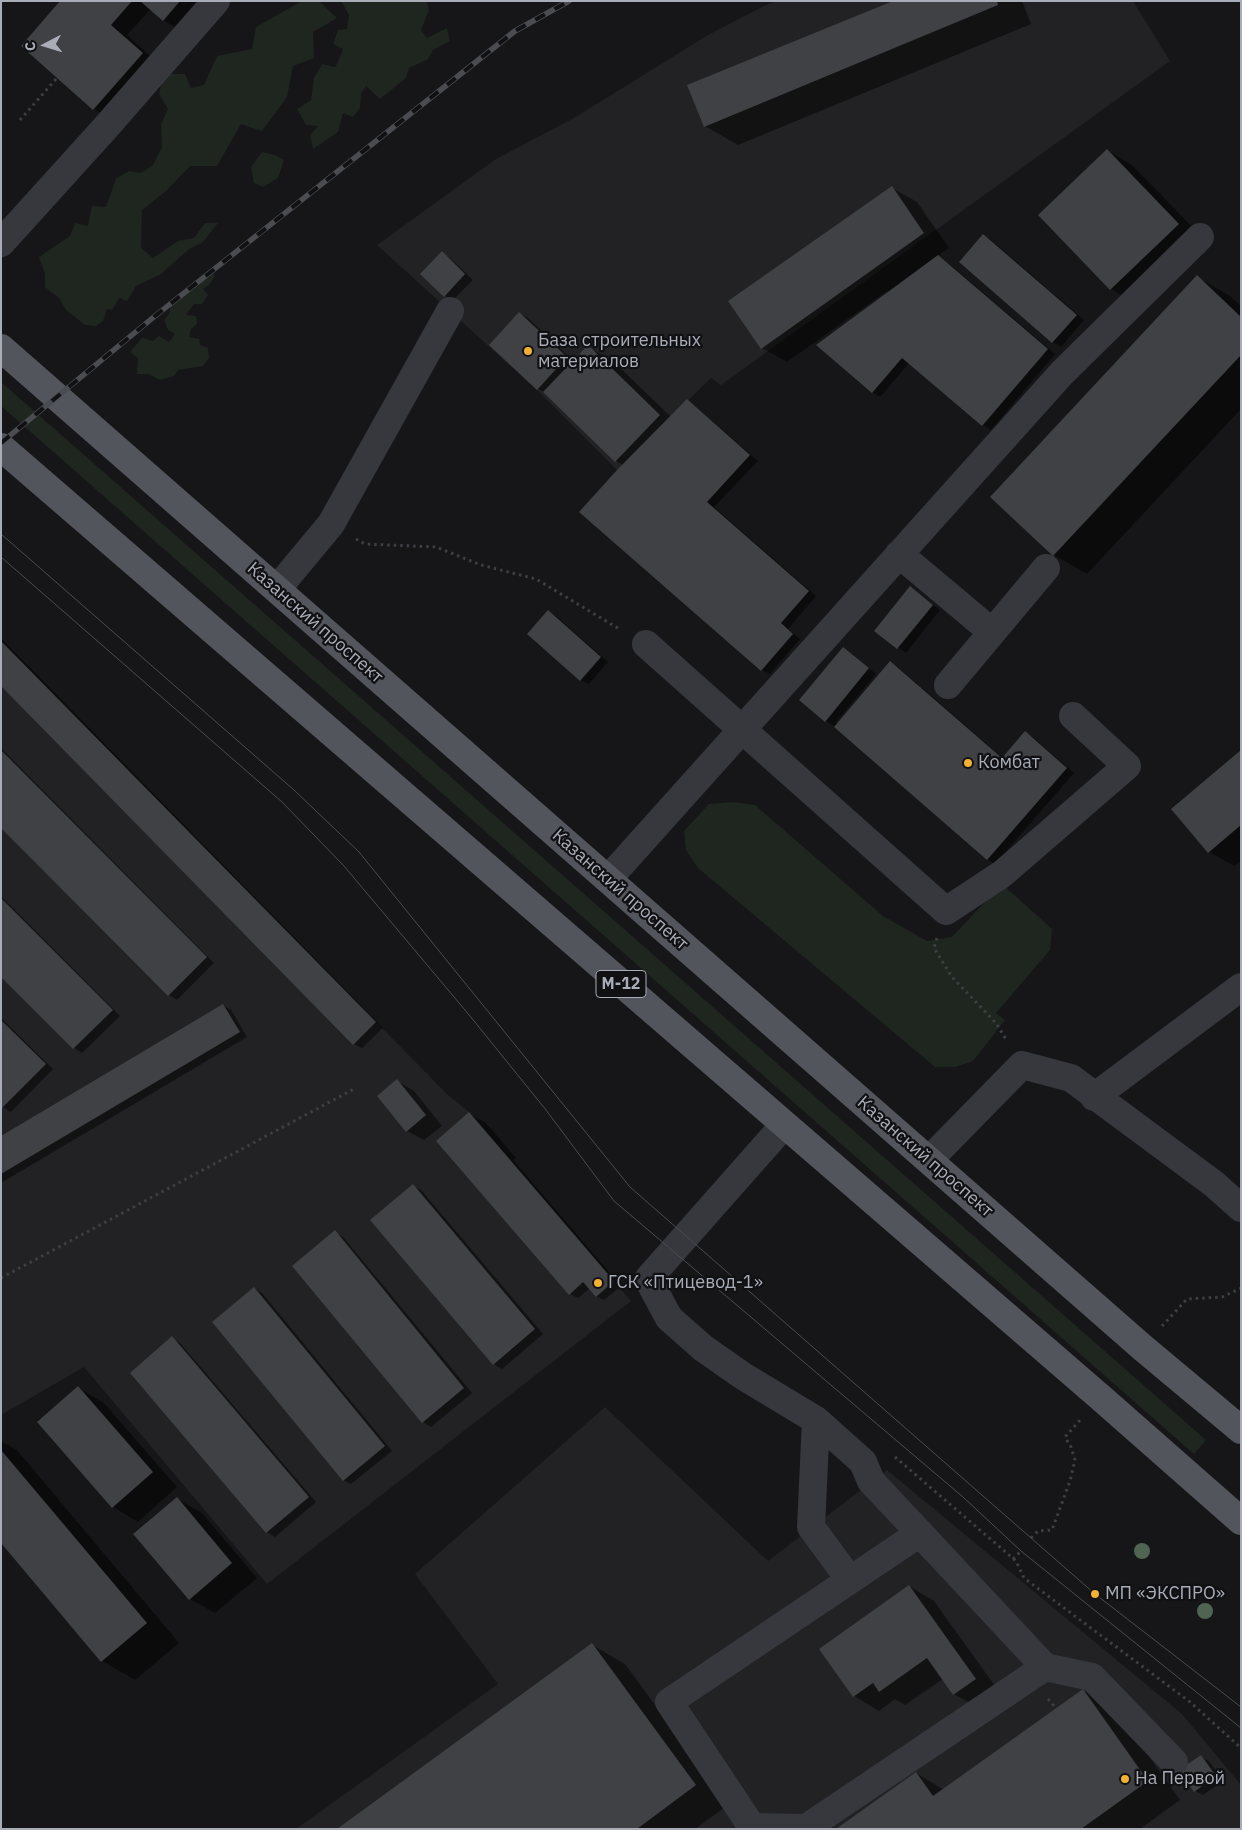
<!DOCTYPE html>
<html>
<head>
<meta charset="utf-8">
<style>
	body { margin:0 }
	#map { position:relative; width:1242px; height:1830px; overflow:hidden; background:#161618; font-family:"IBM Plex Sans",sans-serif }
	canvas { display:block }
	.frame { position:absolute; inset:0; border:2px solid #a8adb8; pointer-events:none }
	.north { position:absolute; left:20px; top:20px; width:50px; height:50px; -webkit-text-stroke:4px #111113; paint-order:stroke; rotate:265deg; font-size:14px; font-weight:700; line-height:20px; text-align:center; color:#a8adb8 }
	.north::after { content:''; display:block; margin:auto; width:18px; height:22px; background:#a8adb8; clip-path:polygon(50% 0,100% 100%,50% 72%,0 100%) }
</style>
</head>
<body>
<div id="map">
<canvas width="1242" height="1830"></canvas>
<div class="frame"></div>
<div class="north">С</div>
</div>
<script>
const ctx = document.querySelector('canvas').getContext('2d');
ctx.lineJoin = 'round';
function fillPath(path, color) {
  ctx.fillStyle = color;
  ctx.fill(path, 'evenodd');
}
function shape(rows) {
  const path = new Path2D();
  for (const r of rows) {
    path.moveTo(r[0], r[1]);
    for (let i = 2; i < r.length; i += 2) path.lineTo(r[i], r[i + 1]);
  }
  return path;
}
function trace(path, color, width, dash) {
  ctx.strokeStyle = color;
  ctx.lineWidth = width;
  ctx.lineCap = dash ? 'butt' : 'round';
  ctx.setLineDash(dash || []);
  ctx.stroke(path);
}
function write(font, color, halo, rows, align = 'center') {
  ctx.font = font + ' "IBM Plex Sans",sans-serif';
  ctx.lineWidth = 4.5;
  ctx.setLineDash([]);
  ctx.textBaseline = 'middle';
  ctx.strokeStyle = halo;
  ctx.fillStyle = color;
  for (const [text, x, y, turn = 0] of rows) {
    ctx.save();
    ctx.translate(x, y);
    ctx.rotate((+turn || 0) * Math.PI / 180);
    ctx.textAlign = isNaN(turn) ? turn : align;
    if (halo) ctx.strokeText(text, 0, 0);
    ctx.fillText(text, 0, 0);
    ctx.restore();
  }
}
const built = shape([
	[778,1,1133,1,1170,61,721,385,711,378,617,470,537,390,377,245,496,159,574,118,708,35,766,5],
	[1,641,376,1022,448,1095,469,1112,631,1301,267,1584,84,1367,1,1415],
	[605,1407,768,1561,887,1470,1182,1714,1241,1785,1241,1829,296,1829,498,1684,415,1574]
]);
const green = shape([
	[302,1,319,1,337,18,313,32,314,58,293,66,287,97,262,131,241,124,217,166,190,166,166,191,142,210,141,248,153,258,178,241,194,238,205,223,218,223,203,242,189,249,161,274,136,286,127,301,119,298,112,310,107,309,103,321,96,326,85,325,66,310,59,298,45,287,45,274,39,257,70,236,75,223,88,226,92,206,106,207,116,179,129,171,141,173,153,165,162,147,161,124,168,109,159,94,164,74,185,74,191,88,204,85,217,56,252,49,256,27],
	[341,1,427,1,429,10,421,30,427,38,447,28,450,41,433,50,428,59,409,68,406,78,380,99,366,86,361,94,360,108,353,117,343,113,338,132,313,149,310,135,318,126,306,125,297,109,311,100,314,78,322,64,335,67,338,62,343,49,333,44,338,30,347,29,349,15],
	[262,152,275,155,284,160,278,178,263,187,254,183,251,167],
	[212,271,215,276,209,285,203,289,208,295,202,304,194,304,186,315,196,316,197,324,191,329,189,337,199,339,200,345,208,348,209,358,203,366,178,370,174,376,160,380,149,374,137,374,138,358,130,352,142,338,153,341,159,336,169,342,175,334,168,330,164,320,169,314,171,301],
	[1,382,1206,1440,1194,1454,1,406],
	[733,802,755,805,883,916,927,941,952,937,1002,884,1052,929,1050,950,996,1013,1005,1020,973,1061,955,1067,935,1067,698,868,686,850,684,831,709,804]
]);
const shadow = shape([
	[62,1,205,1,180,30,163,20,151,9,127,35,159,64,111,119,94,109,23,45],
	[896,1,1022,1,1031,24,738,145,705,126],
	[1107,150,1132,165,1204,239,1136,304,1111,289,1040,215],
	[892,188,917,202,949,248,937,256,947,262,1055,354,991,430,983,425,910,362,880,397,872,392,889,293,887,291,787,362,762,348],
	[983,235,991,240,1084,320,1061,347,1053,342,961,262],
	[442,253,450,258,473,280,453,300,445,296],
	[1197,277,1230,296,1241,306,1241,409,1087,574,1054,555,992,497],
	[520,314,528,318,574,362,588,347,613,361,671,417,687,401,695,406,758,461,714,507,816,596,788,629,800,639,770,674,762,670,623,465,616,461,546,393,538,389],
	[910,588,940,610,906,653,876,631],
	[548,612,556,616,608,662,589,684,580,680],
	[1,638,383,1028,362,1048,354,1044,1,684],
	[844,648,876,674,836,722,838,724,891,663,899,668,1003,758,1025,733,1033,737,1074,773,995,864,987,859,836,727,826,721],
	[1,748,214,963,177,1000,169,995,1,826],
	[1241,751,1241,861,1234,866,1209,852],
	[1,896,120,1016,82,1053,74,1048,1,975],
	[223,1005,231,1010,247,1037,1,1183,1,1137],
	[1,1018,53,1069,11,1112,1,1106],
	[397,1081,414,1091,442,1126,424,1140,407,1131],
	[469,1114,486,1123,516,1158,513,1160,621,1286,604,1300,596,1296,590,1288,578,1298,570,1294],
	[413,1186,421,1190,543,1334,502,1369,494,1364,372,1220],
	[335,1232,343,1237,472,1393,431,1427,423,1422],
	[254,1288,262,1293,392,1451,351,1484,343,1480],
	[172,1338,180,1343,316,1502,275,1537,267,1532],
	[78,1388,103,1402,177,1487,138,1522,113,1507],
	[1,1441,17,1450,179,1643,135,1680,102,1661,1,1541],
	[177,1499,202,1513,257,1578,215,1613,190,1599],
	[909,1586,934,1601,1000,1693,979,1708,954,1694,943,1679,905,1705,895,1699,879,1711,854,1696],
	[592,1645,625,1664,728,1805,695,1829,339,1829],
	[1083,1690,1115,1709,1180,1800,1140,1829,838,1829,916,1773,944,1790],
	[1201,1757,1209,1761,1223,1781,1203,1795,1195,1791]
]);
const building = shape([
	[60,1,132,1,111,25,143,53,93,110,21,46],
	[140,1,180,1,163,21],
	[893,1,997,1,998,5,704,127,687,85],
	[1107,149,1179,224,1110,290,1038,215],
	[892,186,924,233,761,349,728,301],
	[983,234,1077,315,1052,343,959,262],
	[442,251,465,274,444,297,420,274],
	[938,255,1048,349,982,426,902,358,872,393,816,345],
	[1197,275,1241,317,1241,355,1053,556,990,497],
	[519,312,567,357,537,390,489,345],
	[588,345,660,415,615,462,543,392],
	[687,399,750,455,707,502,809,591,781,623,793,634,761,671,579,512,617,470],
	[910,586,933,605,897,649,874,631],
	[548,610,601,657,580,681,527,634],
	[1,641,376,1022,353,1045,1,686],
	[843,647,869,668,825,722,799,700],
	[890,661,1002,758,1025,731,1067,768,987,860,834,727],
	[1,750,207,957,168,996,1,828],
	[1241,750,1241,825,1208,853,1171,809],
	[1,898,113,1010,73,1049,1,977],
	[223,1004,240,1032,1,1174,1,1136],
	[1,1020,46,1064,1,1109],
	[397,1079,426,1115,406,1132,377,1096],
	[469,1112,614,1281,596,1297,583,1282,569,1295,436,1141],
	[413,1184,535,1329,493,1365,370,1220],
	[335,1230,464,1388,422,1423,292,1266],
	[254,1287,385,1446,343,1481,212,1322],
	[172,1336,309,1497,266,1533,130,1373],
	[78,1386,153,1472,112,1508,37,1422],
	[1,1450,147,1623,101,1662,1,1543],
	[177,1497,232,1563,189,1600,133,1534],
	[909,1585,976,1679,953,1695,927,1658,879,1692,873,1683,853,1697,819,1649],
	[592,1643,696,1785,637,1829,337,1829],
	[1083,1689,1148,1781,1081,1829,836,1829,916,1772,933,1796],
	[1201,1755,1216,1776,1194,1792,1179,1770]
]);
const path = shape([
	[20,120,57,78],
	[356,539,365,544,436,547,481,565,536,579,621,630],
	[937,938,934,948,952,977,996,1023,1007,1041],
	[1,1278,354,1089],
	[1162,1326,1187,1299,1222,1297,1241,1288],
	[895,1457,1016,1561,1024,1578,1190,1702,1241,1748],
	[1031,1538,1038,1531,1052,1530,1070,1481,1075,1460,1071,1447,1065,1437,1081,1419],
	[1013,1559,1021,1551],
	[1048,1699,1056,1708]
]);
const minor = shape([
	[1,243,107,126,216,1],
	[899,554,992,632],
	[277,589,331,524,450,311],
	[646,644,946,911,1002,874,1127,766,1073,716],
	[948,685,1046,568],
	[608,879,1062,373,1200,237],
	[1094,1097,1241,987],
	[784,1125,648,1279,669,1318,703,1348,743,1376,816,1420,863,1462,871,1481,1045,1667,1092,1677,1174,1762],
	[929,1160,1022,1065,1071,1078,1214,1184,1241,1208],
	[816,1420,811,1527,850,1580],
	[752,1827,669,1702,920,1533],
	[749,1829,752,1827,806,1828,1045,1667]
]);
const major = shape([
	[1,348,1143,1348,1241,1430],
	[1,447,1100,1397,1241,1521]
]);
const tram = shape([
	[1,534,294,790,359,852,630,1187,1095,1594,1241,1707],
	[1,557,282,802,344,866,470,1016,546,1110,614,1201,963,1497,1021,1551,1241,1728]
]);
const rail = shape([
	[1,443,155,316,515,31,569,1]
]);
const trees = [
	[1142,1551],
	[1205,1611]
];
const markers = [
	[528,351,5,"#f2b134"],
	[968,763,5,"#f2b134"],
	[598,1283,5,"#f2b134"],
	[1095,1594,5,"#f2b134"],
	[1125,1779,5,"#f2b134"]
];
const shields = [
	[621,984,50]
];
const shieldNames = [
	["М-12",621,984]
];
const poiNames = [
	["База строительных",538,341],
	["материалов",538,362],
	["Комбат",978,763],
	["ГСК «Птицевод-1»",608,1283],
	["МП «ЭКСПРО»",1105,1594],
	["На Первой",1135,1779]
];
const streetNames = [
	["Казанский проспект",315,623,41],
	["Казанский проспект",620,890,41],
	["Казанский проспект",925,1157,41]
];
fillPath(built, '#222225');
fillPath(green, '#1e261f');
fillPath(shadow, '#0007');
fillPath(building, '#404145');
trace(path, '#3d3f44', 3, [2.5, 4]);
trace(minor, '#37383d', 28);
trace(major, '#53555c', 28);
trace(tram, '#4a4c52', 1);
trace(rail, '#4a4c52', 5.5);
trace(rail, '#111113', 4, [11]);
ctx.fillStyle = '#506452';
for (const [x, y] of trees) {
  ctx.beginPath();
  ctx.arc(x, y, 8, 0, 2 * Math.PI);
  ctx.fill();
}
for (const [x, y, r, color] of markers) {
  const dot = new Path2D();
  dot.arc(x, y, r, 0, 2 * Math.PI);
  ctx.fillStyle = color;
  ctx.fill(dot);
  trace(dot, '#111113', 2);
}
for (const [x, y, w] of shields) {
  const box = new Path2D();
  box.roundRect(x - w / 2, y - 13.5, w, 27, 4);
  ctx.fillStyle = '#111113';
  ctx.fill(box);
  trace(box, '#a8adb8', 1);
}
write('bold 16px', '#a8adb8', null, shieldNames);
write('18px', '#a8adb8', '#111113', poiNames, 'left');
write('18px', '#a8adb8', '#111113', streetNames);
</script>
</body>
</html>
